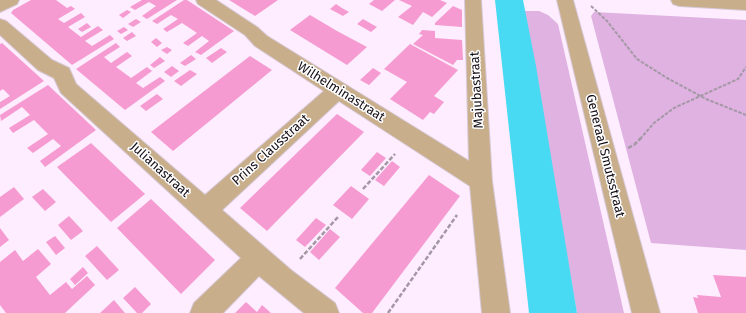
<!DOCTYPE html>
<html>
<head>
<meta charset="utf-8">
<style>
	body { margin:0 }
	canvas { display:block; background:#fdedfe }
</style>
</head>
<body>
<canvas width="746" height="313"></canvas>
<script>
const ctx = document.querySelector('canvas').getContext('2d');
ctx.lineJoin = 'round';
function fillPath(path, color) {
  ctx.fillStyle = color;
  ctx.fill(path, 'evenodd');
}
function shape(rows) {
  const path = new Path2D();
  for (const r of rows) {
    path.moveTo(r[0], r[1]);
    for (let i = 2; i < r.length; i += 2) path.lineTo(r[i], r[i + 1]);
  }
  return path;
}
function trace(path, color, width, dash) {
  ctx.strokeStyle = color;
  ctx.lineWidth = width;
  ctx.lineCap = dash ? 'butt' : 'round';
  ctx.setLineDash(dash || []);
  ctx.stroke(path);
}
function write(font, color, halo, rows, align = 'center') {
  ctx.font = font + ' "Fira Sans",sans-serif';
  ctx.lineWidth = 3;
  ctx.setLineDash([]);
  ctx.textBaseline = 'middle';
  ctx.strokeStyle = halo;
  ctx.fillStyle = color;
  for (const [text, x, y, turn = 0] of rows) {
    ctx.save();
    ctx.translate(x, y);
    ctx.rotate((+turn || 0) * Math.PI / 180);
    ctx.textAlign = isNaN(turn) ? turn : align;
    if (halo) ctx.strokeText(text, 0, 0);
    ctx.fillText(text, 0, 0);
    ctx.restore();
  }
}
const green = shape([
	[524,11,539,11,548,15,558,24,624,313,577,313],
	[594,12,746,20,746,250,651,243,591,16]
]);
const water = shape([
	[495,0,523,0,536,66,577,313,529,313]
]);
const building = shape([
	[31,0,56,0,67,8,71,6,75,9,58,19,64,23,81,13,85,17,68,27,81,37,98,26,103,30,85,41,92,46,110,35,114,39,72,65,11,13,13,10],
	[142,0,177,0,147,19,142,16,156,6,149,2,135,10,130,7],
	[184,0,187,0,234,31,201,55,195,52,209,41,202,36,188,46,183,43,197,33,182,23,167,32,163,29,178,19,171,15,157,24,152,21],
	[229,0,278,0,255,16],
	[374,0,395,0,382,11,369,4],
	[399,0,440,0,447,3,432,17,423,12,413,25,398,17,412,6],
	[336,4,342,8,349,12,343,16,330,9],
	[453,6,462,10,462,27,435,25,435,23],
	[127,10,131,12,123,18,119,15],
	[310,15,337,31,367,47,347,65,290,30],
	[136,19,141,22,133,27,128,24],
	[363,19,377,27,371,32,357,24],
	[87,23,91,27,82,32,78,29],
	[124,27,128,30,121,34,117,31],
	[422,30,435,31,435,38,462,40,463,60,457,60,453,65,413,44,423,35,419,34],
	[132,32,136,36,127,41,123,38],
	[156,38,162,43,157,47,151,42],
	[2,43,44,81,0,109,0,102,10,96,3,89,0,91,0,44],
	[116,43,120,47,104,57,111,63,127,52,132,56,116,67,131,78,147,67,152,71,136,83,143,88,160,77,165,81,125,110,76,69],
	[410,44,458,70,434,96,444,102,434,114,430,112,423,120,390,99,407,82,384,69],
	[167,47,172,50,167,54,161,50],
	[221,48,227,52,212,63,206,58],
	[191,55,196,59,185,66,180,63],
	[250,56,272,70,173,151,151,132],
	[160,57,165,61,154,68,150,65],
	[172,66,179,71,171,77,164,72],
	[373,68,381,73,369,85,360,80],
	[190,70,197,74,181,86,174,81],
	[48,85,96,130,45,167,40,161,61,146,53,139,33,153,27,148,48,134,34,120,13,133,9,128,30,115,22,107,1,121,0,115],
	[157,94,163,99,146,111,140,106],
	[337,114,364,132,267,231,240,208],
	[91,143,145,194,111,222,57,167],
	[377,152,386,158,370,176,361,170],
	[392,161,400,167,384,186,375,180],
	[429,175,460,196,372,313,363,313,335,288],
	[351,186,369,199,352,219,333,205],
	[14,187,24,199,0,217,0,197],
	[43,189,56,202,45,211,32,197],
	[151,199,215,260,181,294,117,228],
	[69,216,83,231,71,240,58,225],
	[316,218,326,225,305,247,296,240],
	[0,228,9,240,0,247],
	[330,229,340,237,319,260,310,252],
	[55,236,65,248,56,255,46,242],
	[97,246,119,270,107,280,85,256],
	[38,249,51,264,36,277,50,295,66,282,72,289,87,276,95,285,65,313,6,313,0,305,0,262,15,250,23,261],
	[83,267,88,273,75,285,70,279],
	[713,275,746,277,746,313,698,313,693,297,698,298,697,295,721,297],
	[135,287,151,304,142,313,137,313,123,298],
	[114,300,125,313,100,313],
	[246,302,257,312,262,305,271,313,235,313]
]);
const pathFar1 = shape([
	[591,6,607,21,637,59,667,78,706,99,746,115],
	[640,139,654,123,674,108,738,79,746,67]
]);
const path = shape([
	[628,148,634,145,641,138],
	[363,189,395,154],
	[300,259,338,217],
	[388,313,457,215]
]);
const minor = shape([
	[0,0,19,0,17,4,0,12,0,0],
	[196,0,216,0,257,27,267,36,469,161,465,0,481,0,492,181,510,313,482,313,470,186,339,101,222,210,291,270,335,303,339,313,304,313,259,276,223,313,190,313,194,303,241,258,61,93,54,78,38,70,0,35,0,19,6,21,52,60,69,68,76,84,205,195,324,91,255,46,245,35,198,4,196,0],
	[557,0,573,0,660,313,632,313,557,0],
	[671,0,746,0,746,10,679,6,673,4,671,0]
]);
const streetNames = [
	["Majubastraat",477,90,-93],
	["Wilhelminastraat",341,92,32],
	["Prins Clausstraat",271,150,-42],
	["Generaal Smutsstraat",605,156,76],
	["Julianastraat",160,170,42]
];
fillPath(green, '#dfb2e1');
fillPath(water, '#47daf2');
fillPath(building, '#f59bd1');
trace(minor, '#d8c9d9', 2);
trace(pathFar1, '#a598a6', 2, [3.5, 1.5]);
trace(path, '#a598a6', 2.5, [4.5, 2]);
fillPath(minor, '#c8ae8b');
write('13px', '#140d14', '#fff', streetNames);
</script>
</body>
</html>
